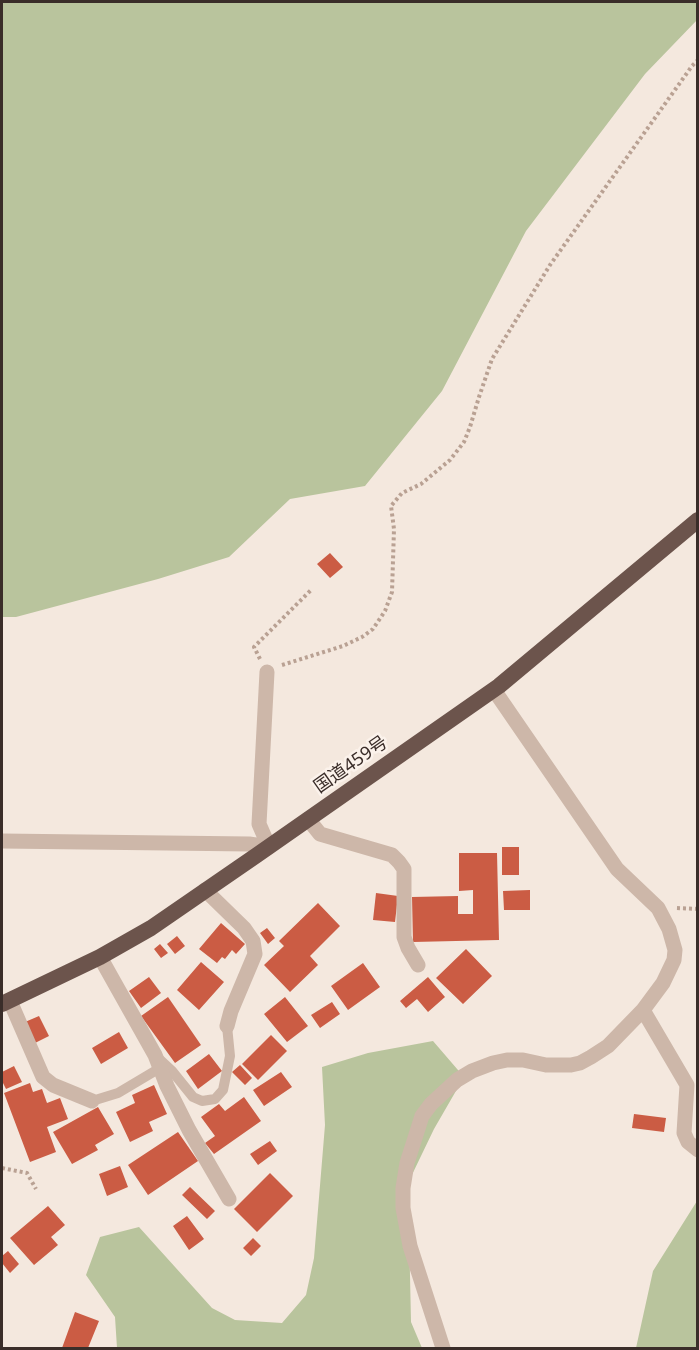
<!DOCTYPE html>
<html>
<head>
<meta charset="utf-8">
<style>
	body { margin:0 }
	#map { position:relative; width:699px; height:1350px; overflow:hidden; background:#f4e8de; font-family:"Noto Sans",sans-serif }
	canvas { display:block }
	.frame { position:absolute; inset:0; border:3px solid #3a2d29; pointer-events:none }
</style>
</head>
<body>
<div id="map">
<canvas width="699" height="1350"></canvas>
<div class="frame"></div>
</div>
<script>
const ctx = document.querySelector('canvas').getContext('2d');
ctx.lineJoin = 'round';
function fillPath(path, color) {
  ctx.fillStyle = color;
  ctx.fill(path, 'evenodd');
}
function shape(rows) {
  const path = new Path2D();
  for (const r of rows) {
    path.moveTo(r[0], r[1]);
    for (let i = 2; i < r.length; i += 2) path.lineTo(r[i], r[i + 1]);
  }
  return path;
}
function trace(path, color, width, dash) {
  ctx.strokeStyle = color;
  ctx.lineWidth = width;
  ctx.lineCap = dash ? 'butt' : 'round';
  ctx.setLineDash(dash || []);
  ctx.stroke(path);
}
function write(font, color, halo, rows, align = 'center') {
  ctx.font = font + ' "Noto Sans","Noto Sans JP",sans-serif';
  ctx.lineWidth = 5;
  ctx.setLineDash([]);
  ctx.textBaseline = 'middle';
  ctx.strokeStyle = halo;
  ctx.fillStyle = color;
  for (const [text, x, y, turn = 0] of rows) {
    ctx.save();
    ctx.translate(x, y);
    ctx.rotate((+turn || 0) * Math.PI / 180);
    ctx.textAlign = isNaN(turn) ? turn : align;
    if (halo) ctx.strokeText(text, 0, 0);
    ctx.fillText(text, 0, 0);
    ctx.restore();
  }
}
const green = shape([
	[2,2,697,2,698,19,645,74,526,231,442,391,365,486,290,499,229,557,158,579,16,617,2,617],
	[433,1041,464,1077,434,1129,408,1183,411,1322,422,1348,117,1348,115,1317,86,1275,100,1237,139,1227,212,1308,235,1320,282,1323,306,1295,314,1258,325,1125,322,1067,368,1053],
	[697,1201,697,1348,636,1348,653,1271]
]);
const building = shape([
	[330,553,343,567,330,578,317,564],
	[502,847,519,847,519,875,502,875],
	[459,853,497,853,499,940,413,942,412,897,458,896,458,914,473,914,473,890,459,891],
	[530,890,530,910,504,910,503,891],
	[376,893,398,896,395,922,373,920],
	[318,903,340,926,310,956,318,965,290,992,264,965,284,946,279,941],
	[221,923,245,944,236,954,232,950,225,959,222,957,217,963,199,949],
	[267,928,275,938,268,944,260,933],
	[177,936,185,946,175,954,167,944],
	[160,944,168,953,161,958,154,949],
	[466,949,492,976,463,1004,436,978],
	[201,962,224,982,199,1010,177,990],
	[363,963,380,987,348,1010,331,986],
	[149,977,161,993,141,1008,129,991],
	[428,977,445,997,428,1012,417,999,406,1008,400,1001],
	[168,997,201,1045,175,1063,141,1016],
	[285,997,308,1026,287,1042,264,1014],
	[332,1002,340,1014,320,1028,311,1015],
	[39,1016,49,1036,35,1043,25,1022],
	[119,1032,128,1048,101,1064,92,1048],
	[271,1035,287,1051,258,1080,242,1064],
	[209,1054,222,1071,198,1089,186,1071],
	[240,1065,252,1078,245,1085,232,1072],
	[14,1066,22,1082,6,1089,2,1081,2,1072],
	[281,1072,292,1087,264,1106,253,1090],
	[30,1083,33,1092,42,1089,47,1103,60,1098,68,1119,47,1127,56,1152,30,1162,4,1093],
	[154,1085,167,1114,149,1122,153,1131,130,1142,116,1112,135,1103,132,1095],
	[244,1097,261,1121,214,1154,205,1143,215,1136,201,1117,219,1104,225,1111],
	[98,1107,114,1134,95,1145,98,1150,72,1164,53,1132],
	[634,1114,666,1118,664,1132,632,1128],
	[178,1132,198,1161,148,1195,128,1165],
	[270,1141,277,1151,258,1165,250,1154],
	[120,1166,128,1187,107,1196,99,1174],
	[270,1173,293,1196,257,1232,234,1209],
	[190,1187,215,1211,207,1219,182,1195],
	[48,1206,65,1225,51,1237,58,1245,34,1265,10,1238],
	[187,1216,204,1239,189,1250,173,1226],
	[253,1238,261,1246,251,1256,243,1248],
	[8,1251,19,1264,10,1273,2,1263,2,1256],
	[75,1312,99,1321,88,1348,62,1348]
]);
const path = shape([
	[260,659,254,647,312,589],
	[282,665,343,646,362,637,373,629,385,611,392,592,394,529,391,506,402,493,421,484,450,460,464,442,470,427,479,397,492,359,550,265,692,66,698,60],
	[677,908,698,909],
	[2,1168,27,1173,36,1189]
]);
const service = shape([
	[158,1058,172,1071,193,1097,202,1101,215,1099,223,1090,230,1056,227,1026],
	[92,1101,118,1093,160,1068]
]);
const minor = shape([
	[267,672,259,824,269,847],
	[308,819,320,834,392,855,399,862,404,869,404,937,408,948,418,965],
	[2,841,249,844,269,847],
	[205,890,244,928,253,941,255,954,231,1011,227,1026],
	[100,957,155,1055,167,1086,189,1130,229,1199],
	[10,1001,43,1077,53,1085,92,1101],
	[643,1010,687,1085,684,1133,688,1142,698,1150],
	[443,1348,410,1246,403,1208,403,1188,407,1163,422,1116,431,1104,457,1080,472,1071,493,1063,507,1060,523,1060,546,1065,571,1065,580,1063,591,1057,608,1046,643,1010,663,983,674,960,675,950,669,929,658,908,617,869,494,690]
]);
const trunk = shape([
	[2,1004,100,957,151,928,257,855,499,686,698,520]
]);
const streetNames = [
	["国道459号",351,765,-35]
];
fillPath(green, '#b9c49d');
fillPath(building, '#cb5c44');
trace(path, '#b9a193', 4, [3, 3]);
trace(service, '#cdb7a9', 10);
trace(minor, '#cdb7a9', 15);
trace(trunk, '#6c544c', 16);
write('18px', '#3a2d29', '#fbf2eb', streetNames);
</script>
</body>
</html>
